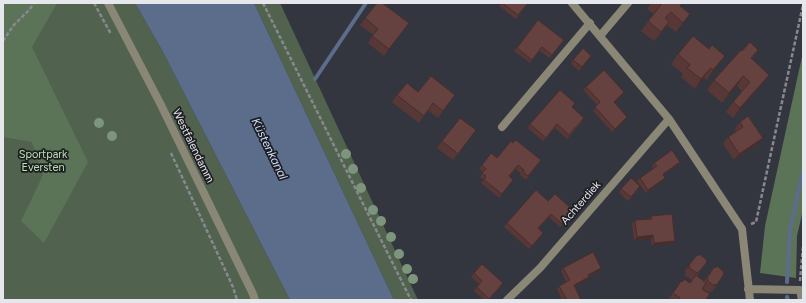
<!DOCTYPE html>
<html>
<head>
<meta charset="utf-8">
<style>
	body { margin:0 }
	#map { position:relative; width:806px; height:303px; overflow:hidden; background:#34363f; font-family:Figtree,sans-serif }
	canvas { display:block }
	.frame { position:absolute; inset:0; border:4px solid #e6e7ed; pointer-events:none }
</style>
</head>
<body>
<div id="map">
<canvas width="806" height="303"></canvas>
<div class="frame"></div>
</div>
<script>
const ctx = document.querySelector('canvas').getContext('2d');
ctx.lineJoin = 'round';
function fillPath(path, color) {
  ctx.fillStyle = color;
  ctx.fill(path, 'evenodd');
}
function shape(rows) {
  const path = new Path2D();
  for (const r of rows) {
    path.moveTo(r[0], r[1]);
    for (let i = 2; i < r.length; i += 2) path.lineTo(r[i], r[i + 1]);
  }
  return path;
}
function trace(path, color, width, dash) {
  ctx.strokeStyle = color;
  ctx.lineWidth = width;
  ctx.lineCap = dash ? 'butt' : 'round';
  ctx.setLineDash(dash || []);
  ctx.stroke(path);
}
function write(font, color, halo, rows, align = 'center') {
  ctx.font = font + ' Figtree,sans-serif';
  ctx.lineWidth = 3.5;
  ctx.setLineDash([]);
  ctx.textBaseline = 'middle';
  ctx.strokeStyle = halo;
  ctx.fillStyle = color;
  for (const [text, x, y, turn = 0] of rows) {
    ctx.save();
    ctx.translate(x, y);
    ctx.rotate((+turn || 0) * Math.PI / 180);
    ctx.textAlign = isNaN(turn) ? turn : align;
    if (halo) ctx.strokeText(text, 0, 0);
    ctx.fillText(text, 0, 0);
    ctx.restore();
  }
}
const green = shape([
	[3,3,135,3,163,52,290,300,3,300],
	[254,3,280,3,418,300,394,300]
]);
const forest = shape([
	[3,3,57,3,32,47,88,162,44,243,21,221,43,175,32,142,3,137],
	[803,52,803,210,797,236,796,278,760,273,765,226]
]);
const water = shape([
	[135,3,254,3,394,300,290,300,163,52]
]);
const stream = shape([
	[315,79,366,3],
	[787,282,790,230,803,171],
	[787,297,788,300]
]);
const path = shape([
	[94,3,111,34],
	[263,3,411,300],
	[3,41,13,26,29,10,34,3],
	[171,153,233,287,237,300],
	[751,224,756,222,803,5],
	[800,281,803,246]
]);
const service = shape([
	[600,36,628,3],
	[502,127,590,23]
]);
const minor = shape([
	[572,3,669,119,742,229,750,300],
	[748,289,800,290,802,300],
	[507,300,540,268,669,119]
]);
const tertiary = shape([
	[108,3,161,105,253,294,255,300]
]);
const trees = [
	[99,123],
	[112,136],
	[346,154],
	[353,169],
	[361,188],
	[373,210],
	[381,221],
	[391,237],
	[399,254],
	[407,269],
	[413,279]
];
const wall = shape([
	[502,3,528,3,516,19,499,6],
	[651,3,682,3,680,6,690,14,676,32,667,25,654,41,641,31,654,14,647,9],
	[365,18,404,30,384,56,368,43,373,35,360,25],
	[538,20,564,40,550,58,539,51,530,63,514,51],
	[758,50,752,59,769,75,762,84,733,118,726,112,733,102,742,91,737,86,722,103,707,90,714,80,742,51],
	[678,54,718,66,707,80,704,78,695,89,681,77,683,74,671,64],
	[591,56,579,71,571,64,573,60],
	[586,87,624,92,622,96,614,103,625,121,612,132,593,111,597,105,583,90],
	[418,92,450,102,438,118,428,110,419,123,392,102,397,95],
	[572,108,582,122,567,139,555,128,543,141,528,128,530,124],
	[740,122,758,144,734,160,723,144,728,137,736,131,735,129],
	[471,137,453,160,437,148,442,141],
	[497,158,541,160,526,180,520,175,521,174,516,169,509,176,513,180,499,198,481,183,484,180,480,177,483,172,479,169,482,165],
	[654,163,678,165,664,175,665,178,663,181,646,193,637,181,640,178,653,168,652,166],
	[621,189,638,190,628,201,619,193],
	[548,201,571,214,560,227,549,217,539,228,541,236,529,249,504,227,507,223],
	[651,216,672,244,652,246,651,239,634,240,632,224,635,220,649,219],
	[697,255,707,262,697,276,704,281,714,267,724,274,712,292,711,291,709,293,702,288,702,289,707,299,708,300,668,300,681,281,682,282,690,283,692,280,684,275,686,273,684,272],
	[563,268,601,268,599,271,589,277,587,281,575,287,581,300,562,300,557,289,559,286,566,282,561,271],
	[474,273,501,286,489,300,484,300,474,291,479,284,471,277]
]);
const shadedWall = shape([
	[690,14,683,24,676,32],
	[409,23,404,30,384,56,389,49],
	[725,56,718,66,707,80,713,70],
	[711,68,704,78,695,89,701,79],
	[769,75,762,84,733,118,740,108],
	[743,76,737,86,722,103,729,93],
	[624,92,622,96,611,106,614,102],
	[627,117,625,121,612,132],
	[763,138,758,144,734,160,739,154],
	[680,162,678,165,660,178,663,174],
	[665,178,663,181,646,193,648,190],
	[653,235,651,239,634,240,637,237],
	[675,241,672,244,652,246,654,243],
	[601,268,599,271,586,278,588,275],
	[589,277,587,281,571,289,574,285]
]);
const building = shape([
	[377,3,382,3,409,23,389,49,372,36,378,29,365,18,377,3],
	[502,3,528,3,518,15,502,3],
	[659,3,682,3,680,6,690,14,683,23,671,12,665,18,669,22,661,32,648,21,661,5,659,3],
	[538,20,564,40,552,55,542,47,532,60,517,48,538,20],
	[693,36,709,49,712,45,725,56,713,70,711,68,701,79,687,68,690,65,678,54,693,36],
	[750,42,758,50,751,58,769,75,740,108,733,102,750,82,743,76,729,93,714,80,741,50,742,51,750,42],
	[583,48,591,56,582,67,573,60,583,48],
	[604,70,624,92,614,102,627,117,615,129,595,107,600,102,586,87,604,70],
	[431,76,455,95,443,111,433,103,424,116,397,95,407,83,418,92,431,76],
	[560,90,575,103,572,107,584,118,569,135,557,124,546,138,530,124,560,90],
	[748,116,763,138,739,154,728,137,743,127,740,122,748,116],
	[460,118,476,130,458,154,442,141,460,118],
	[516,140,541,160,528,176,523,172,524,170,518,165,509,176,513,180,502,194,484,180,486,176,482,173,486,169,482,165,491,153,497,158,511,141,513,143,516,140],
	[672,150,680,162,663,174,665,178,648,190,640,178,657,166,654,163,672,150],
	[631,178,640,186,631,197,621,189,631,178],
	[536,190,548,201,555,194,574,211,562,224,551,214,538,228,543,233,532,246,507,223,536,190],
	[672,214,675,241,654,243,653,235,637,237,635,220,652,219,651,216,672,214],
	[593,252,601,268,588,275,589,277,574,285,581,300,567,300,559,286,570,280,563,268,593,252],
	[699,254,707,260,706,261,707,262,699,272,698,272,697,273,689,268,690,266,689,265,697,255,698,256,699,254],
	[482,264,503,283,489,299,477,287,482,281,474,273,482,264],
	[717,266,724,272,723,274,724,274,717,285,715,284,714,286,707,280,708,278,707,278,714,267,715,268,717,266],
	[696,275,706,283,702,289,710,294,706,299,708,300,679,300,680,298,673,293,681,281,682,282,684,279,690,283,696,275]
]);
const streetNames = [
	["Westfalendamm",193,146,64],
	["Achterdiek",581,203,-49]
];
const parkNames = [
	["Sportpark",43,155],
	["Eversten",43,168]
];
const waterNames = [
	["Küstenkanal",269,149,64]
];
fillPath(green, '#51634e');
fillPath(forest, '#5b7356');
fillPath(water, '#5c6d8b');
trace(stream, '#5c6d8b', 4);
trace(path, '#878890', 2.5, [4, 2]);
trace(service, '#8b8777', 8);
trace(minor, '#8b8777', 8);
trace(tertiary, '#8b8777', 8);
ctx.fillStyle = '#7d957d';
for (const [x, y] of trees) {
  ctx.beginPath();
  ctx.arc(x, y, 5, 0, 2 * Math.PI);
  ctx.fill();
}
fillPath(wall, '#573836');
fillPath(shadedWall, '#472e2c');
fillPath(building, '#65413f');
trace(building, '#472e2c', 1);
write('11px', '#e6e7ed', '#1d1d22', streetNames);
write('11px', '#b8e3b0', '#1d1d22', parkNames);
write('italic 12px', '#cadcfd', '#1d1d22', waterNames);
</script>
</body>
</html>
